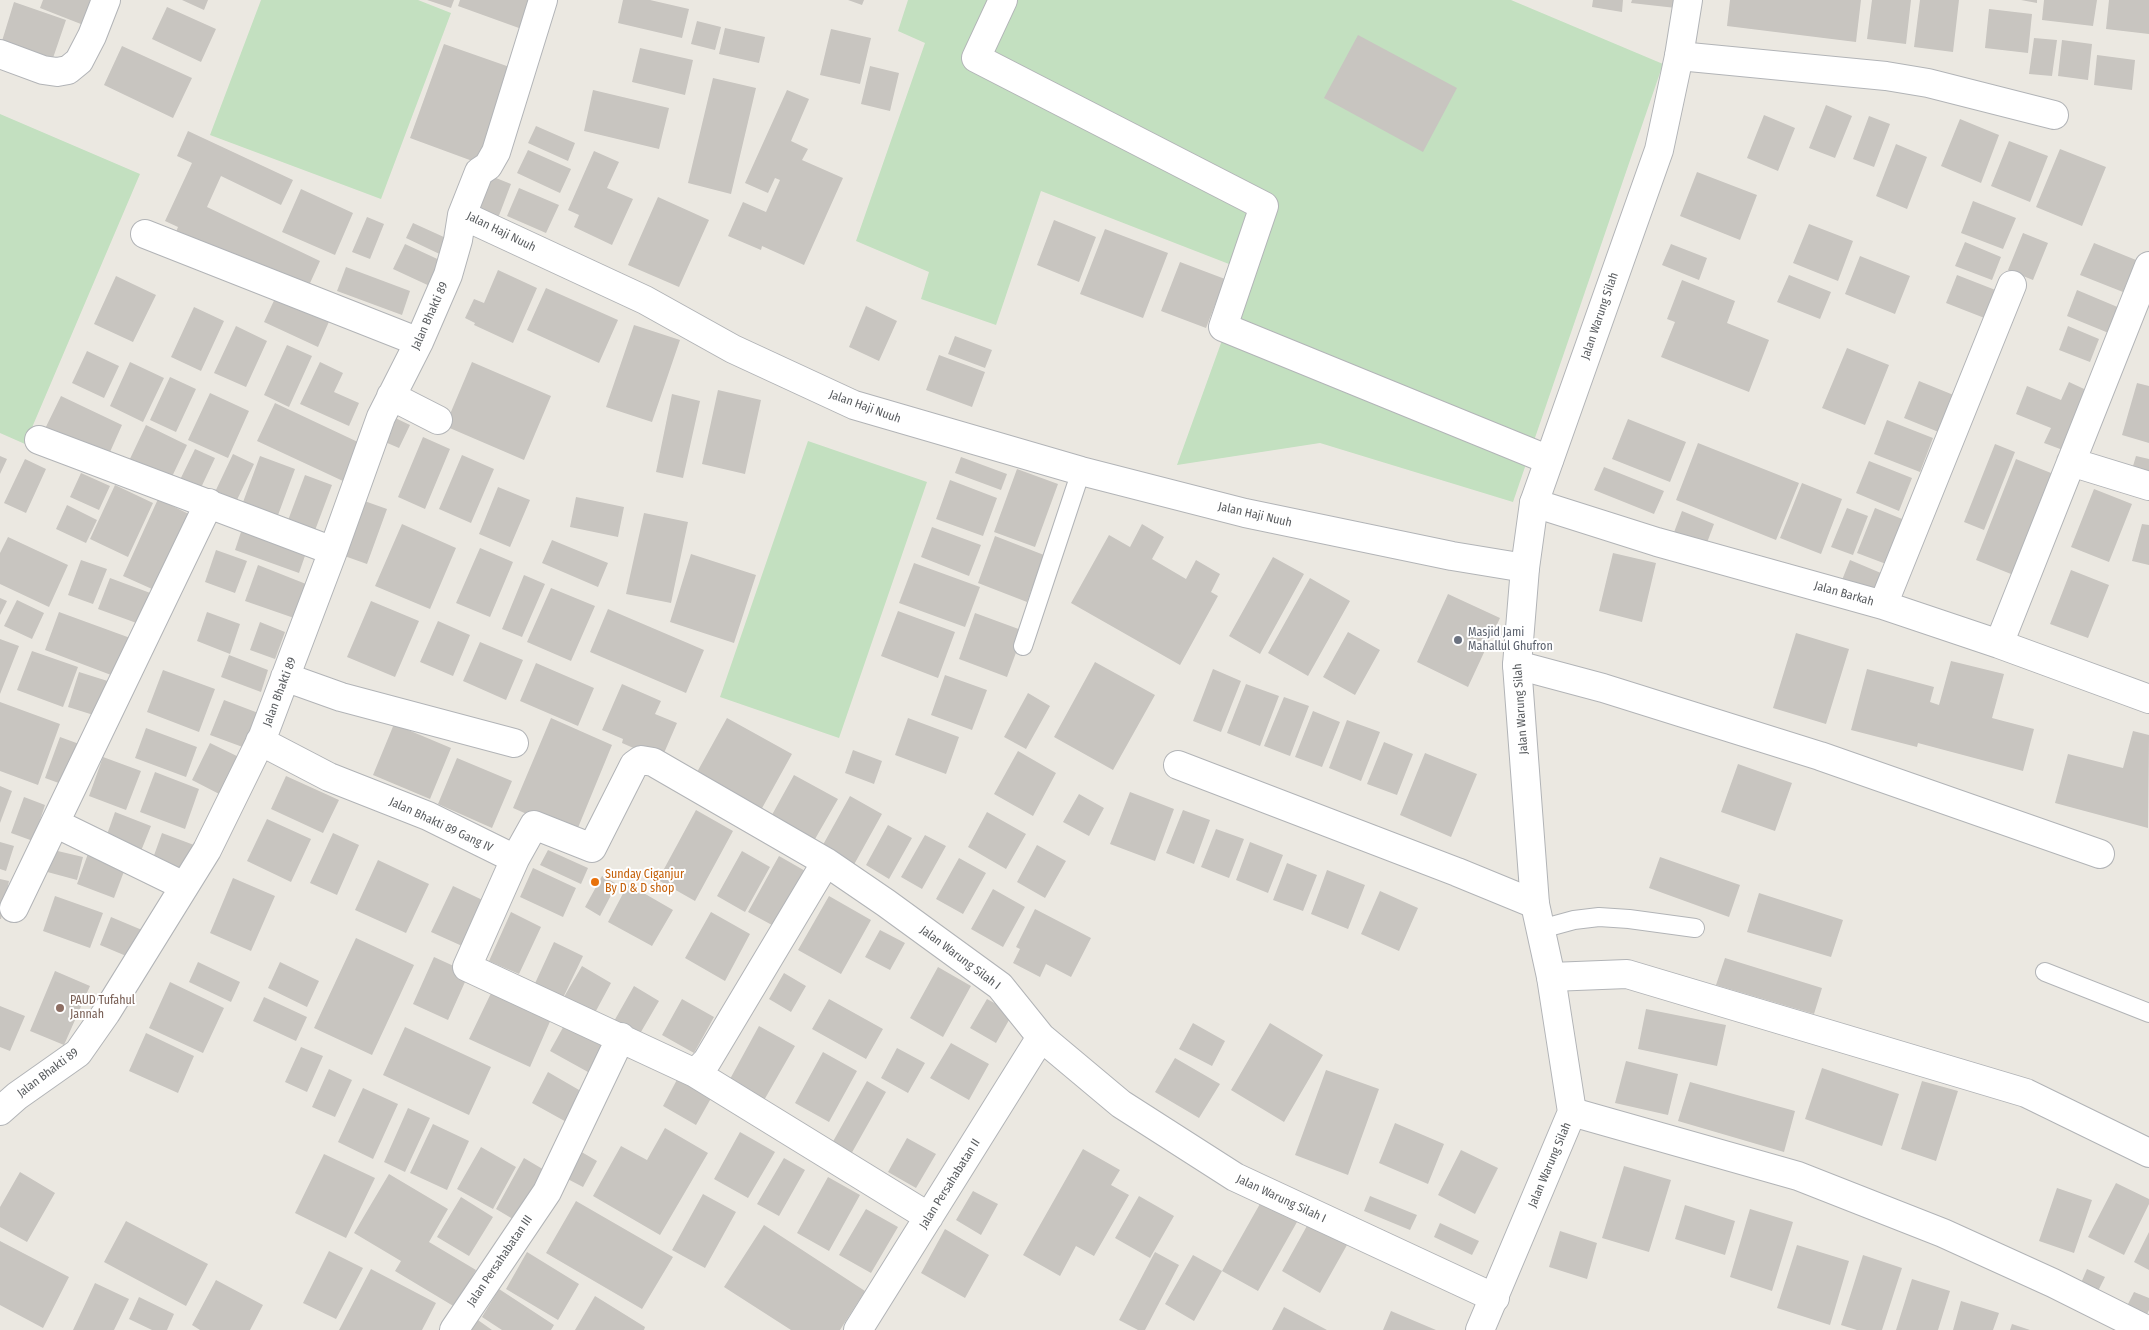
<!DOCTYPE html>
<html>
<head>
<meta charset="utf-8">
<style>
	body { margin:0 }
	canvas { display:block; background:#ebe8e1 }
</style>
</head>
<body>
<canvas width="2149" height="1330"></canvas>
<script>
const ctx = document.querySelector('canvas').getContext('2d');
ctx.lineJoin = 'round';
function fillPath(path, color) {
  ctx.fillStyle = color;
  ctx.fill(path, 'evenodd');
}
function shape(rows) {
  const path = new Path2D();
  for (const r of rows) {
    path.moveTo(r[0], r[1]);
    for (let i = 2; i < r.length; i += 2) path.lineTo(r[i], r[i + 1]);
  }
  return path;
}
function trace(path, color, width, dash) {
  ctx.strokeStyle = color;
  ctx.lineWidth = width;
  ctx.lineCap = dash ? 'butt' : 'round';
  ctx.setLineDash(dash || []);
  ctx.stroke(path);
}
function write(font, color, halo, rows, align = 'center') {
  ctx.font = font + ' "Fira Sans Condensed",sans-serif';
  ctx.lineWidth = 4;
  ctx.setLineDash([]);
  ctx.textBaseline = 'middle';
  ctx.strokeStyle = halo;
  ctx.fillStyle = color;
  for (const [text, x, y, turn = 0] of rows) {
    ctx.save();
    ctx.translate(x, y);
    ctx.rotate((+turn || 0) * Math.PI / 180);
    ctx.textAlign = isNaN(turn) ? turn : align;
    if (halo) ctx.strokeText(text, 0, 0);
    ctx.fillText(text, 0, 0);
    ctx.restore();
  }
}
const green = shape([
	[261,0,418,0,451,13,381,199,210,135],
	[908,0,1511,0,1663,64,1513,502,1320,443,1177,465,1247,271,1041,191,996,325,921,299,929,272,856,241,925,43,898,31],
	[0,114,140,174,25,444,0,433],
	[808,441,927,482,839,738,720,697]
]);
const building = shape([
	[43,0,96,0,86,26,40,8],
	[182,0,208,0,204,10],
	[427,0,454,0,451,8],
	[460,0,541,0,530,32,458,6],
	[623,0,650,0,689,9,682,38,618,23],
	[848,0,864,0,862,5],
	[1593,0,1623,0,1622,12,1592,7],
	[1632,0,1677,0,1676,8,1631,3],
	[1730,0,1861,0,1856,42,1727,26],
	[1872,0,1911,0,1906,44,1867,39],
	[1920,0,1959,0,1953,52,1914,47],
	[2021,0,2037,0,2037,3],
	[2044,0,2097,0,2093,26,2042,20],
	[2109,0,2149,0,2149,34,2106,29],
	[14,2,66,20,53,58,2,41],
	[167,7,216,29,201,62,152,39],
	[1989,9,2032,14,2028,53,1985,48],
	[697,21,721,27,715,50,691,44],
	[725,28,765,37,759,63,719,54],
	[831,29,871,38,860,84,820,75],
	[1358,35,1457,88,1423,152,1324,98],
	[2034,38,2057,40,2052,76,2029,74],
	[2062,40,2092,44,2088,80,2058,76],
	[444,44,521,71,486,166,410,138],
	[122,46,192,78,173,118,104,85],
	[640,48,693,60,685,95,632,82],
	[2097,55,2135,60,2132,90,2094,85],
	[870,66,899,73,890,111,861,104],
	[713,78,756,88,731,194,688,183],
	[593,90,669,108,659,149,584,131],
	[787,90,809,99,791,141,808,149,802,160,843,178,804,265,762,246,761,250,728,236,743,202,766,212,780,180,775,178,768,193,745,183],
	[1826,105,1852,116,1835,158,1809,148],
	[1764,115,1795,128,1778,171,1747,158],
	[1869,116,1890,124,1874,167,1853,159],
	[1960,119,1999,135,1981,183,1941,166],
	[536,126,575,143,568,161,528,143],
	[188,131,293,180,281,205,221,176,207,207,320,261,306,292,176,232,178,227,165,221,192,163,177,156],
	[2009,141,2048,156,2030,202,1991,186],
	[1896,144,1927,157,1907,209,1876,196],
	[2060,149,2106,167,2082,226,2036,207],
	[528,150,571,169,560,193,517,173],
	[594,151,619,162,607,188,633,199,612,245,574,227,579,215,568,210],
	[481,172,511,184,495,226,465,214],
	[1697,172,1757,195,1740,240,1680,216],
	[519,188,559,205,546,233,507,216],
	[301,189,353,213,335,255,282,232],
	[658,197,709,220,679,287,628,265],
	[1973,201,2016,218,2003,249,1961,233],
	[367,217,384,224,370,259,352,252],
	[1054,220,1096,237,1079,282,1037,265],
	[413,223,457,243,450,259,406,238],
	[1809,224,1853,241,1838,281,1793,263],
	[1105,229,1168,253,1143,318,1080,294],
	[2023,233,2048,243,2033,280,2008,270],
	[1965,242,2001,257,1992,280,1955,266],
	[2094,243,2136,260,2123,292,2080,275],
	[405,244,446,263,434,288,393,269],
	[1671,244,1707,258,1699,280,1662,265],
	[1860,256,1910,276,1895,314,1845,294],
	[1180,262,1225,279,1206,328,1161,311],
	[346,267,410,291,402,315,337,291],
	[498,270,537,288,513,343,474,325,475,323,465,318,474,299,484,303],
	[1789,275,1831,292,1820,319,1777,302],
	[1957,275,1998,291,1987,319,1946,303],
	[116,276,156,295,133,342,94,324],
	[1682,280,1735,301,1727,323,1769,340,1749,392,1661,357,1675,322,1667,319],
	[546,288,618,320,599,363,527,330],
	[2077,290,2127,311,2116,336,2067,316],
	[278,292,331,317,318,347,264,322],
	[866,306,897,321,879,361,849,347],
	[194,307,224,321,201,371,171,357],
	[634,325,680,340,652,422,606,407],
	[236,326,267,341,246,387,214,373],
	[2068,326,2099,339,2090,362,2059,350],
	[955,336,992,350,985,368,948,354],
	[287,345,312,356,289,407,264,395],
	[1847,348,1889,365,1865,425,1822,408],
	[87,351,119,366,104,398,72,383],
	[939,355,985,372,972,407,926,390],
	[130,362,164,378,143,422,110,406],
	[320,362,343,373,334,392,359,403,349,426,300,404],
	[472,362,551,396,524,460,445,426],
	[170,377,196,389,176,432,150,420],
	[1919,381,1956,396,1941,433,1904,418],
	[2069,382,2095,394,2071,453,2044,443,2051,428,2016,414,2027,386,2061,400],
	[2137,383,2149,386,2149,443,2122,435],
	[718,390,761,400,745,474,702,464],
	[210,393,249,411,228,458,188,440],
	[672,394,700,401,683,478,656,472],
	[61,396,122,425,106,461,41,437],
	[275,403,360,443,343,481,257,441],
	[389,415,410,425,399,448,378,439],
	[1628,419,1686,442,1670,482,1612,459],
	[1887,420,1933,438,1920,472,1874,454],
	[146,425,187,445,169,483,128,463],
	[423,437,450,449,425,509,398,497],
	[1698,443,1799,483,1776,540,1676,500],
	[1995,444,2015,452,1984,530,1964,522],
	[195,449,215,458,198,494,178,484],
	[233,454,254,464,236,502,215,492],
	[462,455,494,469,471,523,439,509],
	[0,456,7,459,0,474],
	[260,456,295,469,274,526,239,513],
	[2136,456,2149,459,2149,481,2130,476],
	[961,457,1007,474,1001,490,955,473],
	[25,459,46,469,26,513,4,503],
	[2016,459,2061,477,2021,578,1976,560],
	[1869,461,1912,478,1899,511,1856,493],
	[1604,467,1664,491,1654,514,1594,490],
	[1017,469,1058,484,1035,547,994,532],
	[81,473,110,486,99,510,70,497],
	[305,475,332,485,314,533,287,523],
	[950,480,997,498,983,536,936,519],
	[1802,483,1842,499,1821,554,1780,538],
	[115,485,153,503,128,557,90,539],
	[498,487,530,500,510,547,479,534],
	[2094,489,2132,504,2109,562,2071,547],
	[576,497,624,507,618,537,570,527],
	[356,498,387,509,367,564,336,553],
	[158,499,195,517,161,593,123,576],
	[67,505,97,520,86,543,56,529],
	[1847,508,1868,516,1853,555,1831,547],
	[1875,508,1912,523,1894,567,1857,553],
	[1682,511,1714,524,1705,548,1673,535],
	[644,513,688,522,671,603,626,594],
	[402,524,456,548,430,609,375,586],
	[1142,524,1164,537,1152,559,1186,579,1196,560,1220,574,1211,592,1218,596,1180,665,1071,603,1109,535,1130,547],
	[2142,524,2149,525,2149,565,2132,561],
	[243,526,307,550,299,573,235,550],
	[932,527,981,545,969,576,921,557],
	[995,536,1044,555,1027,602,978,583],
	[8,537,68,565,49,607,0,584,0,553],
	[552,540,608,563,598,587,542,563],
	[480,548,513,562,490,617,456,603],
	[216,550,247,561,235,593,205,582],
	[1613,553,1656,563,1642,622,1599,611],
	[691,554,756,575,734,643,670,622],
	[1273,557,1304,574,1260,654,1229,636],
	[81,560,107,569,93,604,68,595],
	[1850,560,1888,576,1881,595,1842,580],
	[914,563,980,587,965,627,899,603],
	[258,565,306,584,294,618,245,601],
	[2071,570,2109,585,2088,638,2050,624],
	[524,575,545,584,522,637,502,629],
	[110,578,153,594,142,625,98,609],
	[1310,578,1350,601,1308,676,1268,653],
	[551,588,595,606,571,661,527,642],
	[1448,594,1500,618,1468,687,1417,662],
	[0,598,7,601,0,615],
	[17,600,44,613,32,639,4,626],
	[371,601,419,621,395,677,347,657],
	[608,609,704,650,686,693,590,652],
	[898,611,955,632,938,678,881,656],
	[59,612,133,639,119,678,45,650],
	[207,612,240,624,230,654,197,641],
	[975,613,1024,631,1007,677,959,659],
	[438,621,470,635,453,676,420,662],
	[260,622,285,632,275,659,250,650],
	[1348,632,1380,650,1355,695,1323,677],
	[1796,633,1849,649,1826,724,1773,708],
	[0,639,19,646,0,694],
	[480,642,523,660,506,700,463,681],
	[32,651,78,667,63,707,17,690],
	[229,655,268,670,261,692,221,677],
	[1951,661,2004,674,1992,718,2034,729,2023,771,1918,743,1917,747,1851,730,1867,669,1934,687,1930,702,1939,705],
	[1095,662,1155,695,1113,770,1054,737],
	[536,663,594,688,578,726,520,701],
	[1213,669,1241,681,1221,732,1193,721],
	[163,670,215,689,199,732,147,712],
	[79,672,114,683,103,718,68,707],
	[945,675,987,690,972,730,931,715],
	[622,684,661,701,655,714,677,723,661,760,622,743,623,739,602,730],
	[1246,684,1279,696,1260,746,1227,733],
	[1028,693,1050,706,1026,749,1004,737],
	[1284,697,1309,706,1290,756,1264,746],
	[224,700,261,714,248,749,210,735],
	[0,702,60,724,38,785,0,771],
	[1313,711,1340,722,1322,767,1295,757],
	[551,718,612,745,575,835,513,808],
	[727,718,792,754,761,810,696,774],
	[908,718,959,737,946,774,895,755],
	[1347,720,1380,732,1361,781,1329,768],
	[394,724,451,748,430,799,373,775],
	[146,728,197,747,186,777,135,758],
	[2133,731,2149,735,2148,828,2055,803,2068,754,2123,768],
	[60,737,82,745,67,786,45,778],
	[1384,742,1413,754,1397,795,1367,784],
	[210,743,243,759,225,797,192,780],
	[853,750,882,761,874,784,845,773],
	[1018,751,1056,773,1033,816,994,794],
	[1425,753,1477,774,1451,837,1400,815],
	[103,757,141,771,126,810,89,796],
	[457,758,512,781,492,828,438,804],
	[1738,764,1792,783,1775,831,1721,812],
	[155,772,199,789,185,829,140,812],
	[794,775,838,799,811,846,768,822],
	[286,776,339,800,323,833,271,809],
	[0,786,12,791,0,823],
	[1130,792,1174,809,1155,861,1110,844],
	[1079,794,1104,808,1089,836,1063,822],
	[850,796,882,814,851,870,819,852],
	[24,797,45,805,33,841,11,833],
	[696,810,733,831,695,901,658,880],
	[1183,810,1210,820,1194,864,1166,853],
	[115,812,151,826,139,856,104,843],
	[987,812,1026,834,1006,869,968,847],
	[267,819,311,839,291,882,247,861],
	[888,825,912,838,889,879,866,865],
	[1216,829,1244,839,1229,878,1201,867],
	[162,833,194,845,184,874,152,861],
	[333,833,359,845,337,895,310,883],
	[925,835,946,846,922,889,901,877],
	[0,842,14,846,6,871,0,869],
	[1250,842,1283,855,1268,893,1236,880],
	[1037,845,1066,861,1045,898,1017,882],
	[45,848,83,857,77,880,40,870],
	[548,850,588,868,581,884,540,865],
	[89,851,126,866,114,898,77,884],
	[742,851,770,867,745,912,717,896],
	[779,856,814,876,783,931,748,912],
	[1660,857,1740,885,1729,917,1649,888],
	[959,858,986,873,963,914,936,899],
	[378,860,429,884,406,933,355,910],
	[1287,863,1317,875,1303,911,1273,900],
	[533,868,576,888,563,917,520,897],
	[1327,870,1365,885,1348,929,1311,914],
	[602,876,617,884,600,916,585,907],
	[233,878,275,896,251,951,210,933],
	[0,879,9,881,1,919,0,919],
	[628,884,673,910,652,946,608,922],
	[453,886,491,904,471,950,431,932],
	[993,889,1025,907,1003,947,971,929],
	[1380,891,1418,908,1399,951,1361,934],
	[1759,893,1843,920,1831,957,1747,932],
	[55,896,103,913,90,948,43,931],
	[829,896,871,920,841,974,798,950],
	[1035,909,1091,938,1071,977,1046,964,1040,977,1013,963,1020,949,1016,947],
	[511,912,541,927,519,974,489,961],
	[711,912,750,934,725,981,685,958],
	[111,917,142,930,131,958,100,945],
	[880,930,905,943,890,970,865,957],
	[356,938,414,965,372,1055,314,1028],
	[554,942,583,956,561,1002,582,966,611,983,590,1022,531,992],
	[434,957,469,973,448,1020,413,1004],
	[1725,958,1822,988,1814,1014,1716,985],
	[198,962,240,982,231,1002,189,982],
	[280,962,319,981,307,1007,268,988],
	[938,967,971,986,943,1037,910,1018],
	[55,971,90,986,64,1045,30,1031],
	[784,973,806,986,791,1012,769,999],
	[170,982,224,1008,203,1053,149,1028],
	[634,986,659,1001,638,1037,613,1023],
	[493,989,552,1017,530,1067,469,1039],
	[264,997,307,1017,296,1041,253,1021],
	[682,999,714,1017,694,1053,662,1035],
	[829,999,883,1029,866,1059,812,1029],
	[987,999,1013,1013,996,1043,970,1028],
	[0,1006,25,1016,10,1051,0,1047],
	[1646,1009,1726,1025,1717,1066,1638,1049],
	[566,1022,613,1049,597,1077,550,1051],
	[1193,1023,1225,1041,1212,1066,1179,1049],
	[1270,1023,1323,1055,1284,1122,1231,1090],
	[759,1026,795,1046,759,1109,724,1090],
	[405,1027,491,1067,469,1115,383,1075],
	[146,1033,194,1056,178,1093,129,1071],
	[951,1043,989,1064,969,1100,930,1078],
	[301,1047,323,1056,307,1092,285,1082],
	[897,1048,925,1063,908,1093,881,1078],
	[823,1052,857,1071,829,1122,795,1103],
	[1175,1058,1220,1084,1199,1118,1155,1092],
	[1626,1061,1678,1074,1668,1115,1615,1103],
	[1822,1068,1899,1094,1882,1146,1805,1119],
	[329,1069,352,1080,335,1117,312,1107],
	[1326,1070,1379,1089,1348,1175,1295,1155],
	[548,1072,586,1094,570,1124,532,1103],
	[680,1074,714,1093,696,1125,663,1106],
	[867,1081,886,1092,850,1156,831,1145],
	[1922,1081,1958,1091,1936,1161,1901,1149],
	[1690,1082,1795,1111,1784,1152,1678,1121],
	[363,1088,398,1104,373,1159,338,1142],
	[408,1108,430,1118,405,1172,384,1162],
	[1395,1123,1444,1144,1428,1184,1379,1163],
	[433,1124,469,1141,447,1190,410,1173],
	[665,1128,708,1153,660,1235,593,1196,621,1146,647,1160],
	[740,1132,775,1152,748,1198,714,1179],
	[907,1138,936,1154,916,1188,888,1172],
	[481,1147,516,1167,493,1209,457,1189],
	[573,1147,597,1161,583,1187,558,1174],
	[1083,1149,1120,1170,1111,1185,1129,1195,1094,1256,1076,1246,1060,1276,1023,1255],
	[1461,1150,1498,1168,1475,1214,1438,1195],
	[324,1154,375,1178,346,1238,295,1213],
	[524,1158,551,1174,523,1225,496,1209],
	[784,1158,805,1170,779,1216,757,1204],
	[1624,1166,1671,1180,1649,1252,1602,1238],
	[20,1172,55,1193,27,1242,0,1227,0,1207],
	[389,1174,448,1209,429,1242,476,1270,455,1307,395,1271,401,1261,354,1233],
	[828,1177,860,1195,829,1251,797,1233],
	[2116,1183,2149,1199,2149,1204,2124,1255,2088,1237],
	[2057,1188,2092,1200,2074,1253,2039,1241],
	[973,1191,998,1204,981,1235,956,1220],
	[703,1194,736,1212,705,1268,672,1250],
	[1139,1196,1174,1216,1150,1258,1115,1238],
	[1370,1196,1417,1215,1410,1230,1364,1211],
	[461,1197,493,1217,469,1256,437,1237],
	[576,1201,673,1257,642,1309,546,1253],
	[1261,1202,1297,1222,1258,1291,1222,1271],
	[1685,1205,1735,1221,1725,1255,1675,1239],
	[866,1209,898,1227,871,1273,839,1255],
	[1750,1209,1793,1222,1772,1291,1730,1277],
	[126,1221,208,1264,186,1306,104,1262],
	[1440,1223,1479,1241,1472,1255,1434,1237],
	[1308,1224,1347,1245,1320,1293,1282,1271],
	[764,1225,865,1291,840,1330,791,1330,724,1287],
	[945,1229,989,1255,965,1298,921,1273],
	[1560,1231,1597,1243,1587,1279,1549,1267],
	[2149,1232,2149,1270,2134,1262],
	[0,1241,69,1277,43,1328,0,1305],
	[1797,1245,1849,1261,1830,1325,1777,1308],
	[329,1251,363,1268,336,1319,303,1303],
	[527,1252,579,1284,558,1320,506,1289],
	[1155,1252,1179,1265,1145,1330,1138,1330,1119,1320],
	[1193,1255,1222,1271,1194,1321,1165,1304],
	[1863,1255,1902,1268,1882,1330,1857,1330,1841,1325],
	[371,1269,436,1303,422,1330,339,1330],
	[2087,1269,2105,1277,2098,1291,2081,1283],
	[1912,1279,1950,1291,1938,1330,1896,1330],
	[216,1280,263,1305,250,1330,200,1330,192,1325],
	[95,1283,129,1299,114,1330,73,1330],
	[499,1289,554,1325,551,1330,502,1330,482,1317],
	[2134,1292,2149,1298,2149,1310,2145,1319,2125,1310],
	[595,1296,645,1327,644,1330,575,1330],
	[139,1297,174,1314,167,1330,152,1330,129,1319],
	[1961,1301,1999,1313,1993,1330,1953,1330],
	[1284,1307,1327,1330,1272,1330],
	[1391,1311,1436,1330,1383,1330],
	[468,1313,492,1330,456,1330],
	[2012,1324,2030,1330,2010,1330]
]);
const service = shape([
	[1023,646,1081,471],
	[1541,929,1574,920,1599,917,1629,919,1695,928],
	[2045,972,2149,1013]
]);
const minor = shape([
	[1003,0,976,58,1264,206,1223,327,1549,460],
	[0,54,43,70,57,72,68,70,79,61,92,36,106,0],
	[1679,56,1886,76,1928,83,2054,115],
	[462,215,645,300,733,349,854,405,1081,471,1245,513,1452,556,1525,568],
	[145,234,419,342],
	[391,396,438,420],
	[39,440,333,551],
	[2071,462,2149,486],
	[1534,503,1657,542,1883,605,1999,644,2149,699],
	[1883,605,2012,285],
	[1999,644,2149,266],
	[1517,665,1603,688,1820,756,2100,854],
	[285,677,341,697,514,743],
	[260,741,329,777,428,816,515,859,467,967,695,1073,929,1217],
	[1178,765,1457,872,1535,904],
	[55,823,184,886],
	[515,859,534,825,592,848,634,765,641,760,653,762,826,862,886,903,1000,986,1041,1037,1121,1104,1235,1177,1495,1298],
	[14,908,209,503],
	[1551,977,1627,974,2026,1093,2149,1153],
	[695,1073,707,1061,826,862],
	[0,1111,17,1096,78,1053,106,1013,207,850,263,736,333,551,381,417,419,342,448,275,458,240,462,215,479,172,488,166,496,152,543,0],
	[1572,1112,1798,1176,1943,1233,2053,1283,2147,1330],
	[454,1330,547,1192,621,1037],
	[858,1330,1041,1037]
]);
const tertiary = shape([
	[1480,1330,1572,1112,1551,977,1535,904,1517,665,1525,568,1534,503,1659,150,1679,56,1688,0]
]);
const markers = [
	[1458,640,5,"#6b7280"],
	[595,882,5,"#e8710a"],
	[60,1008,5,"#8d6e63"]
];
const streetNames = [
	["Jalan Haji Nuuh",501,232,26],
	["Jalan Bhakti 89",430,316,-66],
	["Jalan Warung Silah",1600,316,-71],
	["Jalan Haji Nuuh",865,407,20],
	["Jalan Haji Nuuh",1255,515,13],
	["Jalan Barkah",1844,594,16],
	["Jalan Bhakti 89",280,692,-69],
	["Jalan Warung Silah",1521,709,-94],
	["Jalan Bhakti 89 Gang IV",441,825,25],
	["Jalan Warung Silah I",960,958,37],
	["Jalan Bhakti 89",48,1073,-37],
	["Jalan Warung Silah",1550,1165,-67],
	["Jalan Persahabatan II",950,1184,-58],
	["Jalan Warung Silah I",1281,1199,25],
	["Jalan Persahabatan III",500,1261,-56]
];
const worshipNames = [
	["Masjid Jami",1468,633],
	["Mahallul Ghufron",1468,647]
];
const foodNames = [
	["Sunday Ciganjur",605,875],
	["By D & D shop",605,889]
];
const educationNames = [
	["PAUD Tufahul",70,1001],
	["Jannah",70,1015]
];
fillPath(green, '#c3e0c0');
fillPath(building, '#c8c5c0');
trace(service, '#b2b4b7', 20);
trace(minor, '#b2b4b7', 30);
trace(tertiary, '#b2b4b7', 30);
trace(service, '#fff', 18);
trace(minor, '#fff', 28);
trace(tertiary, '#fff', 28);
for (const [x, y, r, color] of markers) {
  const dot = new Path2D();
  dot.arc(x, y, r, 0, 2 * Math.PI);
  ctx.fillStyle = color;
  ctx.fill(dot);
  trace(dot, '#fff', 2);
}
write('12px', '#5a5d60', '#fff', streetNames);
write('12px', '#5b616d', '#fff', worshipNames, 'left');
write('12px', '#c56008', '#fff', foodNames, 'left');
write('12px', '#785e54', '#fff', educationNames, 'left');
</script>
</body>
</html>
